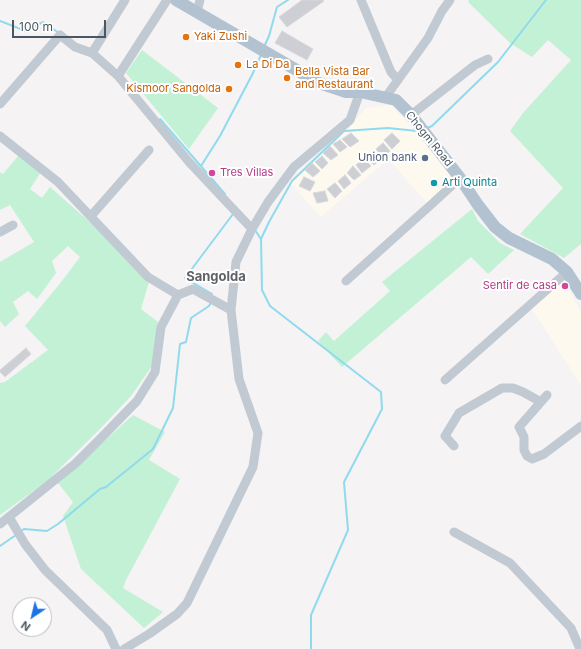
<!DOCTYPE html>
<html>
<head>
<meta charset="utf-8">
<style>
	body { margin:0 }
	#map { position:relative; width:581px; height:649px; overflow:hidden; background:#f5f3f3; font-family:Inter,sans-serif }
	canvas { display:block }
	.north { position:absolute; left:12px; top:597px; width:40px; height:40px; box-sizing:border-box; background:#fff; border:1px solid #b7bbc0; border-radius:50%; rotate:215deg; font-size:11px; font-weight:700; line-height:16px; text-align:center; color:#4a5661 }
	.north::after { content:''; display:block; margin:auto; width:14px; height:18px; background:#1a73e8; clip-path:polygon(50% 0,100% 100%,50% 72%,0 100%) }
	.scale { position:absolute; left:12px; top:20px; width:94px; height:18px; box-sizing:border-box; border:2px solid #4a5661; border-top:0; padding-left:5px; font-size:12px; line-height:14px; white-space:nowrap; color:#4a5661; -webkit-text-stroke:3px #fff; paint-order:stroke }
</style>
</head>
<body>
<div id="map">
<canvas width="581" height="649"></canvas>
<div class="north">N</div>
<div class="scale">100 m</div>
</div>
<script>
const ctx = document.querySelector('canvas').getContext('2d');
ctx.lineJoin = 'round';
function fillPath(path, color) {
  ctx.fillStyle = color;
  ctx.fill(path, 'evenodd');
}
function shape(rows) {
  const path = new Path2D();
  for (const r of rows) {
    path.moveTo(r[0], r[1]);
    for (let i = 2; i < r.length; i += 2) path.lineTo(r[i], r[i + 1]);
  }
  return path;
}
function trace(path, color, width, dash) {
  ctx.strokeStyle = color;
  ctx.lineWidth = width;
  ctx.lineCap = dash ? 'butt' : 'round';
  ctx.setLineDash(dash || []);
  ctx.stroke(path);
}
function write(font, color, halo, rows, align = 'center') {
  ctx.font = font + ' Inter,sans-serif';
  ctx.lineWidth = 4;
  ctx.setLineDash([]);
  ctx.textBaseline = 'middle';
  ctx.strokeStyle = halo;
  ctx.fillStyle = color;
  for (const [text, x, y, turn = 0] of rows) {
    ctx.save();
    ctx.translate(x, y);
    ctx.rotate((+turn || 0) * Math.PI / 180);
    ctx.textAlign = isNaN(turn) ? turn : align;
    if (halo) ctx.strokeText(text, 0, 0);
    ctx.fillText(text, 0, 0);
    ctx.restore();
  }
}
const commercial = shape([
	[391,105,417,133,456,178,427,203,388,159,321,217,290,183,344,133,366,108],
	[563,280,581,312,581,385,531,308]
]);
const green = shape([
	[469,0,581,0,581,244,564,258,520,234,563,188,510,131,523,113,571,60,548,40,532,57,510,43,468,2],
	[142,50,218,108,189,149,126,73],
	[19,155,41,172,30,189,42,198,50,187,92,224,149,282,141,309,158,322,152,366,131,396,99,430,46,482,0,515,0,383,5,382,48,350,25,326,62,281,80,257,68,246,52,261,56,273,37,299,28,291,13,302,19,314,5,327,0,321,0,262,34,242,10,205,0,210,0,172,3,174],
	[472,209,478,221,500,243,514,250,488,274,471,257,342,367,318,341,326,332,334,341,390,291,382,282],
	[133,415,165,432,149,460,180,479,126,580,123,588,163,612,144,628,81,569,63,516,73,502,58,483]
]);
const stream = shape([
	[0,21,26,31,43,22,59,33],
	[264,47,269,36,277,7,288,0],
	[160,119,225,194],
	[427,128,432,126,498,62,546,0],
	[201,166,220,136,252,75,261,55],
	[255,230,261,239],
	[212,294,185,278,233,214],
	[21,531,24,529,47,531,58,524,100,489,106,487,153,449,173,408,180,344,186,342,191,318,209,306,211,302],
	[0,546,16,535],
	[311,649,311,615,348,530,344,482,382,409,381,392,270,306,262,290,261,239,269,222,292,181,344,131,388,128,417,131]
]);
const building = shape([
	[302,0,323,0,324,1,287,27,279,17,302,0],
	[282,31,313,49,307,60,275,43,282,31],
	[351,133,359,141,350,147,342,139,351,133],
	[392,133,400,141,392,149,384,140,392,133],
	[340,140,347,147,340,152,333,144,340,140],
	[383,143,390,151,383,158,376,149,383,143],
	[330,146,338,155,331,160,323,153,330,146],
	[374,151,381,159,374,165,366,157,374,151],
	[322,156,328,163,322,169,315,162,322,156],
	[364,158,371,166,362,173,356,165,364,158],
	[312,163,320,171,313,177,305,170,312,163],
	[353,166,361,175,354,180,347,173,353,166],
	[345,175,351,183,344,189,338,181,345,175],
	[304,177,315,182,310,191,299,186,304,177],
	[335,183,342,191,335,198,327,189,335,183],
	[325,191,328,201,317,203,313,193,325,191],
	[26,348,31,354,5,377,0,372,0,370,26,348]
]);
const minor = shape([
	[361,0,391,72,398,80],
	[197,12,200,0],
	[92,53,125,0],
	[118,76,167,0],
	[385,98,428,38,442,11,450,0],
	[0,104,60,35,75,47,92,53,118,76,189,162,252,229],
	[411,115,475,65,488,59],
	[0,136,58,182,148,277,178,295,193,289,231,310],
	[91,216,149,150],
	[0,232,13,225],
	[346,281,434,202,460,178],
	[445,380,567,272],
	[547,395,519,427,524,437,524,450,527,456,532,459,544,454,581,426],
	[454,446,445,436,459,413,502,388,513,388,523,392,541,402],
	[9,517,25,544,45,570,107,630,116,649],
	[0,524,76,463,100,439,137,401,155,372,161,327,178,295],
	[454,532,510,563,571,628,580,649],
	[124,649,149,634,177,614,187,603,253,467,258,433,239,379,231,310,236,262,252,229,268,202,294,167,350,120,360,92]
]);
const major = shape([
	[176,0,319,83,346,92,360,92,396,100,411,115,460,178,478,205,495,227,509,238,552,259,567,272,581,294]
]);
const markers = [
	[186,37,4,"#e8710a"],
	[238,65,4,"#e8710a"],
	[287,78,4,"#e8710a"],
	[229,89,4,"#e8710a"],
	[425,158,4,"#5c6f8a"],
	[212,173,4,"#d1479c"],
	[434,183,4,"#0f9aa8"],
	[565,286,4,"#d1479c"]
];
const foodNames = [
	["Yaki Zushi",194,37],
	["La Di Da",246,65],
	["Bella Vista Bar",295,72],
	["and Restaurant",295,85],
	["Kismoor Sangolda",221,89,"right"]
];
const streetNames = [
	["Chogm Road",429,139,51]
];
const serviceNames = [
	["Union bank",417,158]
];
const hotelNames = [
	["Tres Villas",220,173],
	["Sentir de casa",557,286,"right"]
];
const cultureNames = [
	["Arti Quinta",442,183]
];
const quarterNames = [
	["Sangolda",216,277]
];
fillPath(commercial, '#fdf9ef');
fillPath(green, '#c3f1d5');
trace(stream, '#90daee', 2);
fillPath(building, '#cdcfd5');
trace(building, '#d7d9de', 1);
trace(minor, '#c1cad2', 9);
trace(major, '#b3c2d1', 12);
for (const [x, y, r, color] of markers) {
  const dot = new Path2D();
  dot.arc(x, y, r, 0, 2 * Math.PI);
  ctx.fillStyle = color;
  ctx.fill(dot);
  trace(dot, '#fff', 1.5);
}
write('11px', '#c56008', '#fff', foodNames, 'left');
write('11px', '#4a5661', '#fff', streetNames);
write('11px', '#4e5e75', '#fff', serviceNames, 'right');
write('11px', '#b23c85', '#fff', hotelNames, 'left');
write('11px', '#0d838f', '#fff', cultureNames, 'left');
write('bold 13px', '#5f6368', '#fff', quarterNames);
</script>
</body>
</html>
